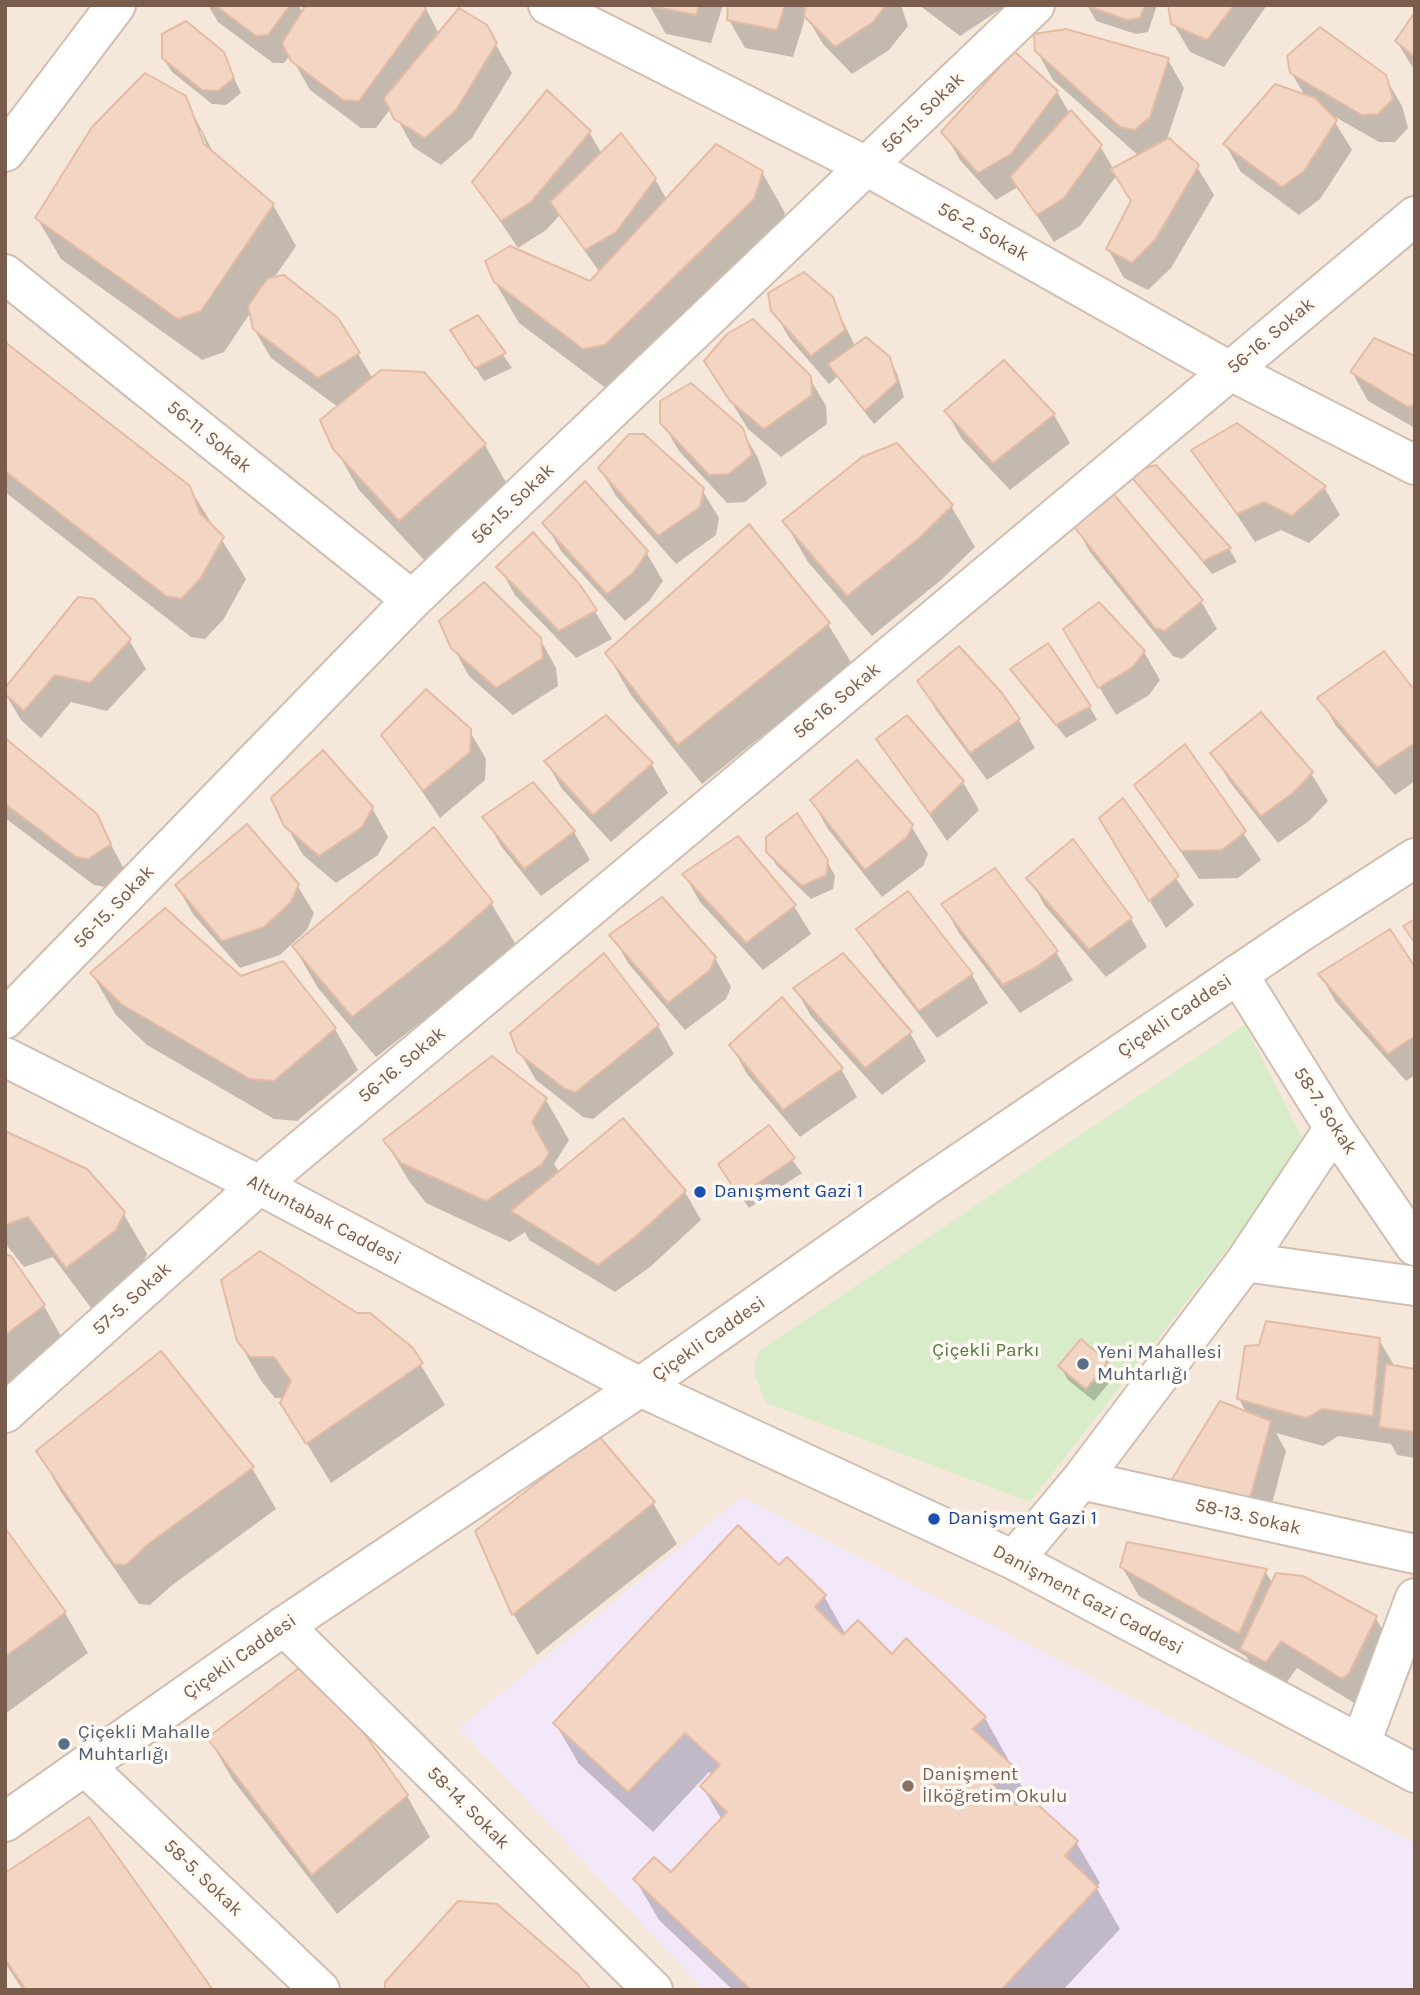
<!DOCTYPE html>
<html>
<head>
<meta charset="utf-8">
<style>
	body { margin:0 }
	#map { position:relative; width:1420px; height:1995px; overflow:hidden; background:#fdf6ec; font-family:Karla,sans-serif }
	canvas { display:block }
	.frame { position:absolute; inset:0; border:7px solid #7a5c4d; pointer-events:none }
</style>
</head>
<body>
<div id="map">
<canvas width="1420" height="1995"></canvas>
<div class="frame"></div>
</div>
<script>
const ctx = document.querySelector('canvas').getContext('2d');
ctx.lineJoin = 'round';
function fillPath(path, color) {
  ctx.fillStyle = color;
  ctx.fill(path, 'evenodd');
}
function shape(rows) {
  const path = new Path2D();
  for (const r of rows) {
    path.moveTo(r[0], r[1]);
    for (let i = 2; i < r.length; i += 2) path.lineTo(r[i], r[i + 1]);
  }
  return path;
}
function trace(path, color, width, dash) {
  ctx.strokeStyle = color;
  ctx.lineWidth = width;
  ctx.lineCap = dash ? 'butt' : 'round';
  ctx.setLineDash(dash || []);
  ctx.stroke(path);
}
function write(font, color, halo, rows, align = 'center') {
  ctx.font = font + ' Karla,sans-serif';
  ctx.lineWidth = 7;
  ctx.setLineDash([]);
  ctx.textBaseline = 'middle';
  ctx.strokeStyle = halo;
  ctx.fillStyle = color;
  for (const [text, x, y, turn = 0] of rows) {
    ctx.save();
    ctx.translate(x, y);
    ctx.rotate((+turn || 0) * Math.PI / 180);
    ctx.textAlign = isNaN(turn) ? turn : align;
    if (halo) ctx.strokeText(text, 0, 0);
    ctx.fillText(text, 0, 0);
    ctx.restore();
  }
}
const residential = shape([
	[5,5,1415,5,1415,1990,5,1990]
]);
const education = shape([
	[742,1497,1415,1843,1415,1990,704,1990,459,1728]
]);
const green = shape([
	[1245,1025,1307,1147,1030,1502,766,1403,756,1378,754,1365,760,1350]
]);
const shadow = shape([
	[208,5,298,5,303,13,308,5,424,5,439,34,485,26,512,73,472,138,441,165,413,147,391,108,376,128,361,128,310,90,290,55,284,63,273,63,218,22],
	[723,5,711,43,666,34,650,6],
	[730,5,804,5,804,22,793,57,745,48,729,20],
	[808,5,901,5,908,26,889,50,852,74,823,44,805,14],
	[919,5,1007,5,960,36],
	[1087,5,1157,5,1148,32,1136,34,1096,21],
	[1170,5,1267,5,1224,67,1190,52,1173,23],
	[1415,15,1415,71,1397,42],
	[1037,51,1168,60,1184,88,1167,139,1197,167,1214,195,1171,268,1148,290,1124,278,1108,249,1132,202,1117,175,1080,226,1054,242,1018,187,996,200,960,160,944,132,1057,92,1070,114,1100,146,1114,170,1139,156,1053,80],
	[223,54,241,93,226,105,212,104,172,72,163,58],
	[1291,72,1385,77,1402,106,1408,128,1395,142,1379,142,1330,114,1352,150,1320,199,1299,215,1241,172,1225,144,1305,96],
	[185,98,215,156,273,205,296,246,274,278,337,319,373,379,485,445,508,486,424,560,359,490,335,448,338,407,271,358,254,329,251,312,224,352,202,360,61,259,37,218],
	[197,131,201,131,209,151,206,153],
	[589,132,602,154,655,179,667,200,762,172,785,213,777,240,607,389,519,323,495,282,591,283,600,273,560,215,546,230,518,248,474,182],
	[832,299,855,346,889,358,897,373,904,397,874,424,837,377,829,384,790,339,773,310],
	[478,318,512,368,484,381,460,344],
	[5,344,189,487,246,579,223,620,205,639,191,637,5,492],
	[1415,358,1415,428,1368,401,1352,372],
	[706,361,809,377,826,406,827,424,781,457,748,429],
	[1003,362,1054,415,1070,443,1010,490,962,439,946,411],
	[662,422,741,429,758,458,767,484,745,502,727,503,679,451],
	[1194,451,1324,487,1340,515,1309,543,1281,530,1255,542],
	[1156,467,1229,549,1237,562,1212,574,1131,474],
	[600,468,702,490,719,518,716,535,676,564,616,496],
	[951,506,975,547,941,580,872,636,808,562,784,521],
	[545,523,646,552,663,581,649,601,625,621,561,551],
	[1074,524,1201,601,1217,629,1182,659,1173,656,1090,552],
	[499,567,579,586,612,639,576,658,515,595],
	[828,624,852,664,702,784,631,695,607,654],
	[540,639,556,668,558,686,513,715,469,676,453,647],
	[129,640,146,669,107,711,71,702,41,738,21,720,5,693],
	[1144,652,1160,680,1149,695,1116,715,1081,657],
	[1012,669,1090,707,1097,720,1066,738],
	[919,682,1019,720,1035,748,987,780,936,710],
	[1415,694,1415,781,1395,795,1336,726,1320,698],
	[606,718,652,765,668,793,611,842,562,789,546,761],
	[906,718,963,782,979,810,947,841,878,739],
	[469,730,486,759,485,780,440,818,384,735],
	[5,740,96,816,126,873,105,887,94,885,5,818],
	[1185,746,1261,860,1238,878,1199,879,1136,785],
	[1213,753,1311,773,1328,801,1309,821,1278,843,1229,781],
	[533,784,574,832,590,860,541,896,501,846,485,818],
	[1123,800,1194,905,1166,928,1117,847],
	[812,801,911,826,928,854,923,866,882,897,828,829],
	[372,808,388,837,378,855,336,883,303,855,286,825],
	[768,852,827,861,835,876,833,889,811,899,777,866],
	[684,874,794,906,811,934,763,970,700,902],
	[1029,878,1131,919,1147,947,1106,977,1045,906],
	[297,885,314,913,307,930,280,955,240,968,193,914,177,886],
	[907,893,972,975,988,1003,937,1038,875,957,859,929],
	[491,903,515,943,474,981,376,1057,318,988,294,947],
	[943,905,1056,952,1073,980,1020,1013,959,933],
	[612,935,715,958,731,987,726,999,685,1030,628,963],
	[603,956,658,1026,674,1054,593,1119,583,1117,536,1080,519,1051],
	[1415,970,1415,1075,1406,1081,1336,1002,1320,975],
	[92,974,241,978,335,1029,358,1070,297,1121,274,1119,147,1045,116,1015],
	[795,988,910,1033,926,1061,882,1095,811,1016],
	[731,1045,841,1069,857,1097,800,1137,747,1074],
	[546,1100,569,1140,554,1164,560,1173,685,1192,701,1220,650,1267,615,1292,529,1240,525,1232,510,1242,426,1203,409,1181,385,1141],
	[768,1128,802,1173,749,1208,729,1179],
	[5,1133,123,1213,147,1254,139,1271,91,1308,53,1257,24,1267,5,1243],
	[5,1256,10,1258,44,1306,67,1347,5,1394],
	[1379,1340,1395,1367,1415,1370,1415,1458,1397,1455,1391,1444,1338,1436,1323,1446,1276,1433,1286,1451,1265,1530,1188,1512,1247,1414,1239,1399],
	[238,1341,411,1349,445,1405,331,1483,282,1403,284,1398,275,1398,262,1382],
	[1106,1363,1114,1377,1094,1401,1068,1380,1060,1366],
	[38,1452,252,1468,276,1509,171,1586,150,1605,139,1604,61,1492],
	[653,1503,677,1544,537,1655,514,1615,477,1531],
	[5,1531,65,1613,88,1653,5,1714],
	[1122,1567,1265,1571,1273,1584,1375,1617,1392,1646,1359,1706,1297,1668,1282,1689,1258,1677,1246,1656,1139,1596],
	[779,1568,824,1596,846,1635,892,1656,906,1641,985,1718,1008,1759,1006,1761,1030,1799,1076,1842,1100,1883,1096,1887,1120,1929,1063,1990,733,1990,659,1920,635,1879,672,1875,722,1820,702,1786,712,1775,709,1772,653,1832,579,1764,555,1723],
	[209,1739,407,1796,430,1837,337,1914,233,1780],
	[5,1875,211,1990,23,1990,5,1963]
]);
const building = shape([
	[215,5,290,5,268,35,256,36,215,5],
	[306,5,424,5,426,9,359,101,343,100,291,61,282,43,306,5],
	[648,5,699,5,696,15,648,5],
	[728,5,785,5,777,30,727,20,728,5],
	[806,5,886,5,873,22,835,47,804,16,806,5],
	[1085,5,1145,5,1140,18,1127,20,1085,5],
	[1168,5,1234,5,1207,40,1171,24,1168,5],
	[459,8,487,25,497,43,456,110,425,138,394,119,384,98,459,8],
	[1415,12,1415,57,1395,41,1415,12],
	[186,21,224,52,234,78,218,91,202,90,162,58,162,34,186,21],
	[1320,27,1386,75,1393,99,1378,114,1362,115,1290,73,1287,56,1320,27],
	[1066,29,1169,58,1150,117,1135,130,1120,127,1035,51,1034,34,1066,29],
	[1014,51,1058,91,1011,154,978,173,941,132,1014,51],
	[145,73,186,96,204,144,274,204,201,311,178,319,35,218,92,127,145,73],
	[1275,84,1315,98,1337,120,1304,171,1282,187,1223,144,1275,84],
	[547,90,591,131,531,202,501,221,472,182,547,90],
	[1071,110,1102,145,1064,198,1037,215,1010,177,1071,110],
	[621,133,656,178,616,232,585,250,550,202,621,133],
	[1169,138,1199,165,1155,240,1132,263,1106,249,1131,201,1111,169,1169,138],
	[716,144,763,171,754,199,605,345,583,349,494,282,485,261,510,246,590,281,716,144],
	[804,272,833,297,845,330,811,356,771,311,768,293,804,272],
	[284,275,338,318,360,353,318,378,253,329,248,306,268,278,284,275],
	[478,315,506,353,475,368,450,330,478,315],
	[753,319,811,376,812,395,764,429,730,401,704,361,727,334,753,319],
	[866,337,890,357,897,382,865,411,828,364,866,337],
	[1374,338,1415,356,1415,405,1408,407,1350,372,1374,338],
	[5,342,190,486,200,513,224,537,200,579,181,599,166,596,5,471,5,342],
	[1004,360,1055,414,993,463,944,411,1004,360],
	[381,370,424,372,486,444,399,521,333,449,320,420,381,370],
	[691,383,743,428,752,455,729,474,709,475,660,423,660,401,691,383],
	[1237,423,1326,486,1292,516,1264,502,1237,514,1191,450,1237,423],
	[629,434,644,434,704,488,700,507,658,536,598,468,629,434],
	[897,443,953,505,918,539,847,596,782,521,862,457,897,443],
	[1156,465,1231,548,1203,561,1128,473,1156,465],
	[585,481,648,551,634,572,607,594,542,523,585,481],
	[1110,490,1203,600,1165,631,1155,628,1071,523,1110,490],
	[749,524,830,623,678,745,605,653,749,524],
	[533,532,580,585,597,610,559,631,496,567,533,532],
	[484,582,541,638,543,658,496,688,451,648,439,621,484,582],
	[78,597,94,599,131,639,90,683,55,675,24,711,5,694,5,688,78,597],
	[1099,602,1145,651,1133,667,1098,688,1063,629,1099,602],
	[1048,643,1091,706,1056,725,1010,669,1048,643],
	[959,646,1002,693,1020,719,970,753,917,681,959,646],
	[1384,651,1415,691,1415,743,1377,768,1317,698,1384,651],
	[426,689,471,729,470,752,423,791,381,735,426,689],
	[1261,712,1313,772,1293,793,1261,816,1210,753,1261,712],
	[606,715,653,763,593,815,544,761,606,715],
	[907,715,964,781,930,814,876,739,907,715],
	[5,738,97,814,111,844,88,859,76,857,5,804,5,738],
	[1185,744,1246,831,1222,850,1181,851,1134,785,1185,744],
	[323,750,373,807,362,827,319,856,284,826,271,798,323,750],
	[857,760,913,825,907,837,865,870,810,800,857,760],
	[533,782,575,831,524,869,482,817,533,782],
	[1123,798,1179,876,1149,901,1099,818,1123,798],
	[797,813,828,860,826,875,802,886,766,852,766,837,797,813],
	[247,824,299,884,291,902,264,927,222,941,175,885,247,824],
	[434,827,493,902,450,940,352,1017,292,946,434,827],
	[738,836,796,905,746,943,682,874,738,836],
	[1073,839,1132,918,1089,950,1026,878,1073,839],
	[995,868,1058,951,1038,966,1003,985,941,904,995,868],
	[908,891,973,974,919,1011,856,929,908,891],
	[662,897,716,957,710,970,668,1003,609,935,662,897],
	[165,908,241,976,283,961,336,1028,274,1081,250,1079,121,1004,90,973,165,908],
	[1415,919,1415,943,1403,926,1415,919],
	[1390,929,1415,967,1415,1036,1388,1054,1318,974,1390,929],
	[604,953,659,1025,576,1092,565,1089,517,1052,510,1033,604,953],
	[843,953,912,1032,865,1068,793,988,843,953],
	[782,997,843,1068,783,1110,729,1045,782,997],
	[492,1056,547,1098,532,1122,549,1153,542,1164,486,1201,401,1163,383,1140,492,1056],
	[623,1118,686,1191,634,1238,598,1265,511,1211,623,1118],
	[769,1125,795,1158,739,1196,718,1164,769,1125],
	[5,1131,87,1169,125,1212,116,1230,66,1268,28,1217,5,1225,5,1131],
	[260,1251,357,1313,370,1313,413,1348,423,1363,306,1444,280,1403,291,1381,274,1357,250,1357,237,1341,221,1280,260,1251],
	[5,1254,11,1256,45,1305,5,1335,5,1254],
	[1266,1321,1380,1338,1373,1416,1322,1409,1306,1418,1237,1399,1245,1346,1259,1345,1266,1321],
	[1081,1339,1108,1362,1086,1389,1058,1366,1081,1339],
	[161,1351,254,1467,147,1545,126,1565,114,1564,36,1451,161,1351],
	[1386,1364,1415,1369,1415,1432,1379,1427,1386,1364],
	[1220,1401,1271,1421,1249,1502,1169,1484,1220,1401],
	[598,1435,655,1502,512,1615,475,1531,598,1435],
	[738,1525,779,1565,787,1557,826,1595,815,1607,843,1635,858,1620,892,1654,906,1638,986,1717,973,1729,1012,1765,993,1785,1016,1805,1026,1794,1078,1841,1065,1856,1098,1887,1001,1990,751,1990,633,1879,654,1857,671,1872,727,1812,700,1786,720,1765,685,1733,628,1792,553,1723,738,1525],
	[5,1528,66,1612,5,1657,5,1528],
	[1127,1542,1267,1569,1239,1634,1120,1567,1127,1542],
	[1276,1573,1303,1576,1377,1616,1349,1673,1342,1679,1281,1641,1266,1662,1240,1649,1276,1573],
	[311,1659,408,1795,312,1875,207,1738,311,1659],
	[89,1817,213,1990,26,1990,5,1959,5,1873,89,1817],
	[458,1901,497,1904,579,1975,591,1990,385,1990,385,1982,458,1901]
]);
const minor = shape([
	[548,5,868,167,1219,365,1415,465],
	[5,152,116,5],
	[5,274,412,600],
	[1238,974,1334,1128,1415,1246],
	[5,1019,412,600,1035,5],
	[5,1057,259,1185,640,1387,1014,1560,1415,1773],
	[1245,1262,1415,1286],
	[5,1413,259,1185,1415,216],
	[1081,1480,1415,1554],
	[1014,1560,1081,1480,1245,1262,1334,1128],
	[284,1626,653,1990],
	[1361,1743,1415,1598],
	[85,1766,320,1990]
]);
const tertiary = shape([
	[5,1822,284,1626,640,1387,926,1186,1299,933,1415,858]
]);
const markers = [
	[700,1192,7,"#1a4fb4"],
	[1083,1364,7,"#5c6f8a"],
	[934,1519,7,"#1a4fb4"],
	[64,1744,7,"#5c6f8a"],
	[908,1786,7,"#8d6e63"]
];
const streetNames = [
	["56-15. Sokak",923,113,-44],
	["56-2. Sokak",983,232,29],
	["56-16. Sokak",1271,336,-40],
	["56-11. Sokak",209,437,39],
	["56-15. Sokak",513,504,-44],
	["56-16. Sokak",837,701,-40],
	["56-15. Sokak",114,907,-46],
	["Çiçekli Caddesi",1175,1016,-34],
	["56-16. Sokak",402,1065,-40],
	["58-7. Sokak",1325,1111,57],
	["Altuntabak Caddesi",324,1220,28],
	["57-5. Sokak",132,1299,-42],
	["Çiçekli Caddesi",709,1339,-35],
	["58-13. Sokak",1248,1517,13],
	["Danişment Gazi Caddesi",1088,1600,28],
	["Çiçekli Caddesi",240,1657,-35],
	["58-14. Sokak",468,1808,45],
	["58-5. Sokak",203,1878,44]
];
const transitNames = [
	["Danışment Gazi 1",714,1192],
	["Danişment Gazi 1",948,1519]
];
const parkNames = [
	["Çiçekli Parkı",986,1351]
];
const serviceNames = [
	["Yeni Mahallesi",1097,1353],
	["Muhtarlığı",1097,1375],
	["Çiçekli Mahalle",78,1733],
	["Muhtarlığı",78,1755]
];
const educationNames = [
	["Danişment",922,1775],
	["İlköğretim Okulu",922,1797]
];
fillPath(residential, '#f5e8da');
fillPath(education, '#f3e8fa');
fillPath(green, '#d8ecc9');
fillPath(shadow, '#0003');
fillPath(building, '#f3d5c3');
trace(building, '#e6bba3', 2);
trace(minor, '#d1beb0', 42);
trace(tertiary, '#d1beb0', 42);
trace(minor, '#fff', 38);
trace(tertiary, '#fff', 38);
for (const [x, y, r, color] of markers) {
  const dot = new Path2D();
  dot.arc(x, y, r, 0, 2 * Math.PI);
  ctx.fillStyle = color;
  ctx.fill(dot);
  trace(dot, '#fffaf3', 2.5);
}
write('19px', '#7a5c4d', '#fffaf3', streetNames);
write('19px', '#164399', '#fffaf3', transitNames, 'left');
write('19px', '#537a41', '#fffaf3', parkNames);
write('19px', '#4e5e75', '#fffaf3', serviceNames, 'left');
write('19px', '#785e54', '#fffaf3', educationNames, 'left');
</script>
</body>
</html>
